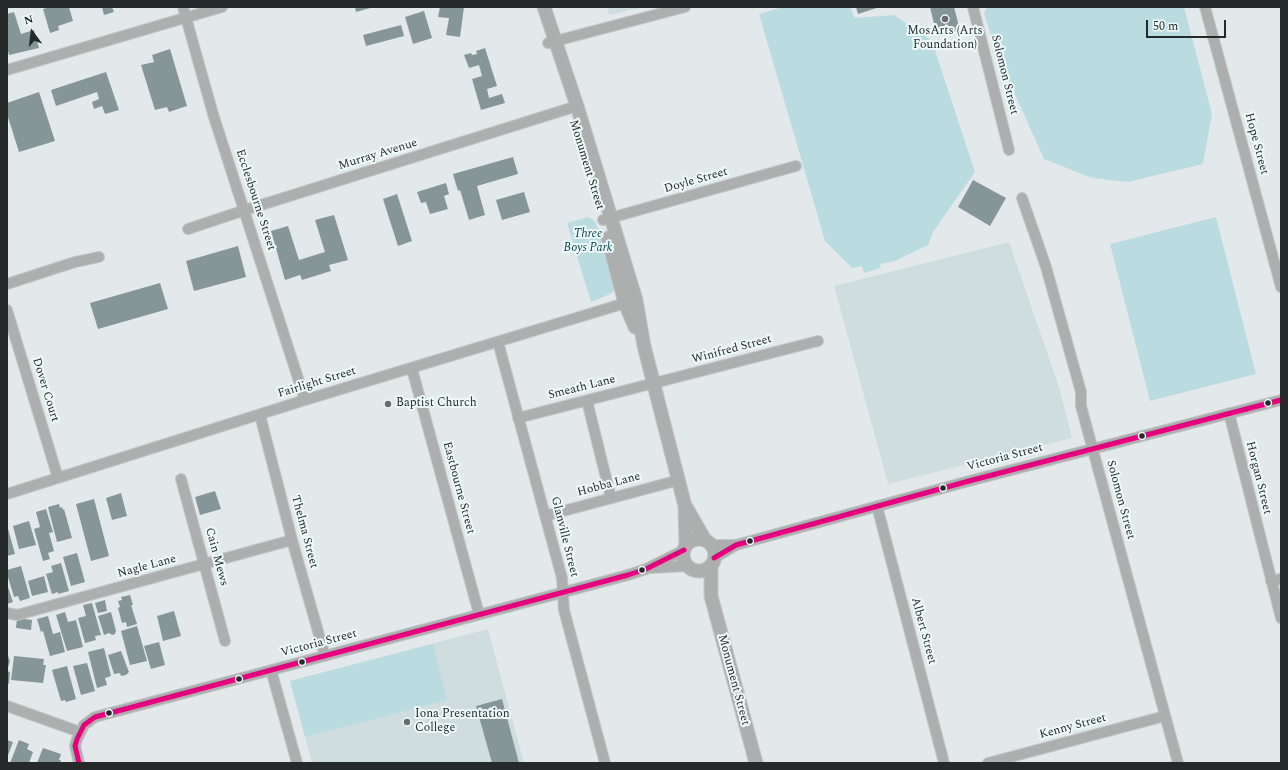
<!DOCTYPE html>
<html>
<head>
<meta charset="utf-8">
<style>
	body { margin:0 }
	#map { position:relative; width:1288px; height:770px; overflow:hidden; background:#e3e9ea; font-family:Spectral,serif }
	canvas { display:block }
	.frame { position:absolute; inset:0; border:8px solid #25292a; pointer-events:none }
	.north { position:absolute; left:12px; top:12px; width:40px; height:40px; -webkit-text-stroke:3px #eef9fa; paint-order:stroke; rotate:345deg; font-size:11px; font-weight:700; line-height:16px; text-align:center; color:#25292a }
	.north::after { content:''; display:block; margin:auto; width:14px; height:18px; background:#25292a; clip-path:polygon(50% 0,100% 100%,50% 72%,0 100%) }
	.scale { position:absolute; left:1146px; top:20px; width:80px; height:18px; box-sizing:border-box; border:2px solid #25292a; border-top:0; padding-left:5px; font-size:12px; line-height:14px; white-space:nowrap; color:#25292a; -webkit-text-stroke:3px #eef9fa; paint-order:stroke }
</style>
</head>
<body>
<div id="map">
<canvas width="1288" height="770"></canvas>
<div class="frame"></div>
<div class="north">N</div>
<div class="scale">50 m</div>
</div>
<script>
const ctx = document.querySelector('canvas').getContext('2d');
ctx.lineJoin = 'round';
function fillPath(path, color) {
  ctx.fillStyle = color;
  ctx.fill(path, 'evenodd');
}
function shape(rows) {
  const path = new Path2D();
  for (const r of rows) {
    if (r.length === 3) {
      path.moveTo(r[0] + r[2], r[1]);
      path.arc(r[0], r[1], r[2], 0, 2 * Math.PI);
      continue;
    }
    path.moveTo(r[0], r[1]);
    for (let i = 2; i < r.length; i += 2) path.lineTo(r[i], r[i + 1]);
  }
  return path;
}
function trace(path, color, width, dash) {
  ctx.strokeStyle = color;
  ctx.lineWidth = width;
  ctx.lineCap = dash ? 'butt' : 'round';
  ctx.setLineDash(dash || []);
  ctx.stroke(path);
}
function write(font, color, halo, rows, align = 'center') {
  ctx.font = font + ' Spectral,serif';
  ctx.lineWidth = 4;
  ctx.setLineDash([]);
  ctx.textBaseline = 'middle';
  ctx.strokeStyle = halo;
  ctx.fillStyle = color;
  for (const [text, x, y, turn = 0] of rows) {
    ctx.save();
    ctx.translate(x, y);
    ctx.rotate((+turn || 0) * Math.PI / 180);
    ctx.textAlign = isNaN(turn) ? turn : align;
    if (halo) ctx.strokeText(text, 0, 0);
    ctx.fillText(text, 0, 0);
    ctx.restore();
  }
}
const built = shape([
	[607,7,644,7,609,15],
	[1009,242,1059,387,1072,438,888,484,834,286],
	[488,629,524,763,312,763,290,681]
]);
const green = shape([
	[783,7,850,7,855,18,894,15,932,41,975,172,933,232,928,245,895,261,880,264,881,268,864,273,862,266,852,268,825,241,759,14],
	[987,7,1184,7,1212,114,1203,164,1128,182,1092,178,1044,159,996,52,984,13],
	[588,217,595,221,616,287,612,293,591,302,567,223],
	[1216,217,1256,374,1150,401,1110,244],
	[433,644,447,700,305,737,290,681]
]);
const building = shape([
	[50,7,69,7,73,21,58,26,59,30,50,33,43,9],
	[102,7,112,7,114,12,104,15],
	[355,7,374,7,356,12],
	[440,7,464,7,460,37,446,35,449,18,438,17],
	[856,7,880,7,858,14],
	[930,7,954,7,960,30,937,36],
	[424,11,432,38,413,44,405,17],
	[14,12,21,34,34,30,39,48,9,55,7,47,7,14],
	[401,25,404,36,366,46,363,35],
	[485,48,497,86,487,89,489,98,502,94,505,103,481,110,472,79,482,76,479,65,469,68,464,55,471,53,472,55,477,54,476,51],
	[170,49,187,106,169,112,167,107,155,110,141,65,154,62,152,55],
	[106,72,119,110,105,114,102,106,94,109,92,102,99,99,97,92,56,106,51,90],
	[39,92,55,141,19,152,7,114,7,103],
	[513,157,518,174,477,186,485,215,469,220,460,190,458,191,453,174],
	[973,180,1006,198,990,226,958,207],
	[446,183,449,194,444,196,448,209,430,214,426,202,421,203,417,192],
	[524,192,530,212,502,220,496,200],
	[397,194,412,241,398,246,383,199],
	[334,215,348,260,329,265,331,271,302,280,300,275,285,280,271,231,288,226,299,260,325,252,315,220],
	[238,246,246,277,194,291,186,261],
	[160,283,168,309,98,329,90,303],
	[215,491,221,509,200,515,195,497],
	[121,493,127,516,112,520,106,498],
	[94,499,109,556,91,561,76,504],
	[59,504,60,508,62,507,63,510,64,509,72,538,57,542,48,507],
	[46,509,53,532,49,533,54,551,48,553,50,559,43,561,34,529,40,527,36,512],
	[29,521,36,545,19,549,13,526],
	[7,525,15,554,7,556],
	[77,553,85,582,71,586,63,557],
	[61,563,69,591,58,594,58,592,52,594,46,574,53,572,51,566],
	[21,566,30,598,20,601,18,596,14,597,7,574,7,570],
	[44,576,48,592,32,596,28,581],
	[7,584,13,602,7,604],
	[130,595,133,605,131,605,137,624,127,627,126,622,122,623,118,608,120,607,118,601,122,600,121,597],
	[105,600,107,611,98,613,95,603],
	[92,603,101,635,95,636,96,640,85,643,78,618,86,616,83,605],
	[174,611,181,636,163,641,157,616],
	[65,612,68,622,76,620,83,647,67,651,56,615],
	[111,612,116,631,115,634,112,635,109,633,104,635,98,616],
	[48,616,53,634,60,632,65,652,50,656,43,631,41,632,37,619],
	[17,618,32,620,31,630,16,628],
	[137,626,147,661,130,665,121,631],
	[159,642,165,665,151,669,144,646],
	[104,648,111,676,105,678,107,685,97,688,88,652],
	[121,651,129,672,126,675,121,676,120,673,114,674,108,655],
	[7,653,10,661,7,671],
	[14,656,44,659,43,665,46,665,43,683,11,680],
	[87,663,95,691,81,695,73,666],
	[67,666,76,699,66,702,65,700,61,701,52,670],
	[7,671,10,672,9,684,7,683],
	[502,699,519,763,492,763,476,706],
	[7,740,13,742,7,758],
	[19,740,29,744,27,749,33,752,29,763,10,763],
	[43,748,61,754,59,760,61,760,60,763,37,763]
]);
const minor = shape([
	[183,7,213,114,305,400],
	[973,7,1009,150],
	[1205,7,1281,287],
	[548,43,685,7],
	[7,70,222,7],
	[1022,198,1046,267,1081,392,1081,406,1178,763],
	[603,220,796,166],
	[188,229,245,210,577,106],
	[7,284,75,262,99,257],
	[7,310,58,478],
	[498,342,562,578,564,610,605,763],
	[412,369,479,614],
	[587,401,611,498],
	[1229,413,1281,618],
	[260,415,292,540,325,656],
	[518,418,818,341],
	[181,479,225,641],
	[7,494,305,400,632,301],
	[877,506,944,763],
	[545,516,679,480],
	[711,545,736,545,969,481,1281,400],
	[714,558,736,545],
	[652,568,688,566],
	[1271,581,1281,579],
	[7,613,17,615,292,540],
	[271,670,297,763],
	[7,706,80,732],
	[79,763,75,746,77,739,84,725,95,717,628,575,646,569,684,550],
	[988,763,1165,716]
]);
const tertiary = shape([
	[544,7,577,106,636,300,644,346,685,506,686,546],
	[608,238,625,303,635,327],
	[686,507,705,540],
	[699,555,16],
	[711,565,711,596,756,763]
]);
const bus1 = shape([
	[714,558,736,545,969,481,1281,400],
	[79,763,75,746,77,739,84,725,95,717,628,575,646,569,684,550]
]);
const markers = [
	[945,19,4,"#686c6d"],
	[1268,403,3.5,"#25292a"],
	[388,404,4,"#686c6d"],
	[1142,436,3.5,"#25292a"],
	[943,488,3.5,"#25292a"],
	[750,541,3.5,"#25292a"],
	[642,570,3.5,"#25292a"],
	[302,662,3.5,"#25292a"],
	[239,679,3.5,"#25292a"],
	[109,713,3.5,"#25292a"],
	[407,722,4,"#686c6d"]
];
const poiNames = [
	["MosArts (Arts",945,32,"center"],
	["Foundation)",945,46,"center"],
	["Baptist Church",396,404],
	["Iona Presentation",415,715],
	["College",415,729]
];
const streetNames = [
	["Solomon Street",1004,75,76],
	["Hope Street",1256,144,75],
	["Murray Avenue",378,155,-17],
	["Monument Street",586,165,73],
	["Doyle Street",696,181,-16],
	["Ecclesbourne Street",255,200,72],
	["Winifred Street",732,350,-15],
	["Fairlight Street",317,383,-17],
	["Smeath Lane",582,388,-14],
	["Dover Court",45,390,73],
	["Victoria Street",1005,458,-15],
	["Horgan Street",1258,478,76],
	["Hobba Lane",609,485,-15],
	["Eastbourne Street",458,488,75],
	["Solomon Street",1120,500,75],
	["Thelma Street",304,532,75],
	["Glanville Street",564,537,76],
	["Cain Mews",216,557,75],
	["Nagle Lane",147,567,-15],
	["Albert Street",923,631,75],
	["Victoria Street",319,644,-15],
	["Monument Street",733,680,75],
	["Kenny Street",1073,727,-15]
];
const parkNames = [
	["Three",588,235],
	["Boys Park",588,249]
];
fillPath(built, '#d0dddf');
fillPath(green, '#badce1');
fillPath(building, '#869598');
trace(minor, '#c2c6c7', 12);
trace(tertiary, '#c2c6c7', 15);
trace(minor, '#adafaf', 10);
trace(tertiary, '#adafaf', 13);
trace(bus1, '#e5007d', 5);
for (const [x, y, r, color] of markers) {
  const dot = new Path2D();
  dot.arc(x, y, r, 0, 2 * Math.PI);
  ctx.fillStyle = color;
  ctx.fill(dot);
  trace(dot, '#eef9fa', 1.5);
}
write('12px', '#25292a', '#eef9fa', poiNames, 'left');
write('12px', '#25292a', '#eef9fa', streetNames);
write('italic 12px', '#013f47', '#eef9fa', parkNames);
</script>
</body>
</html>
